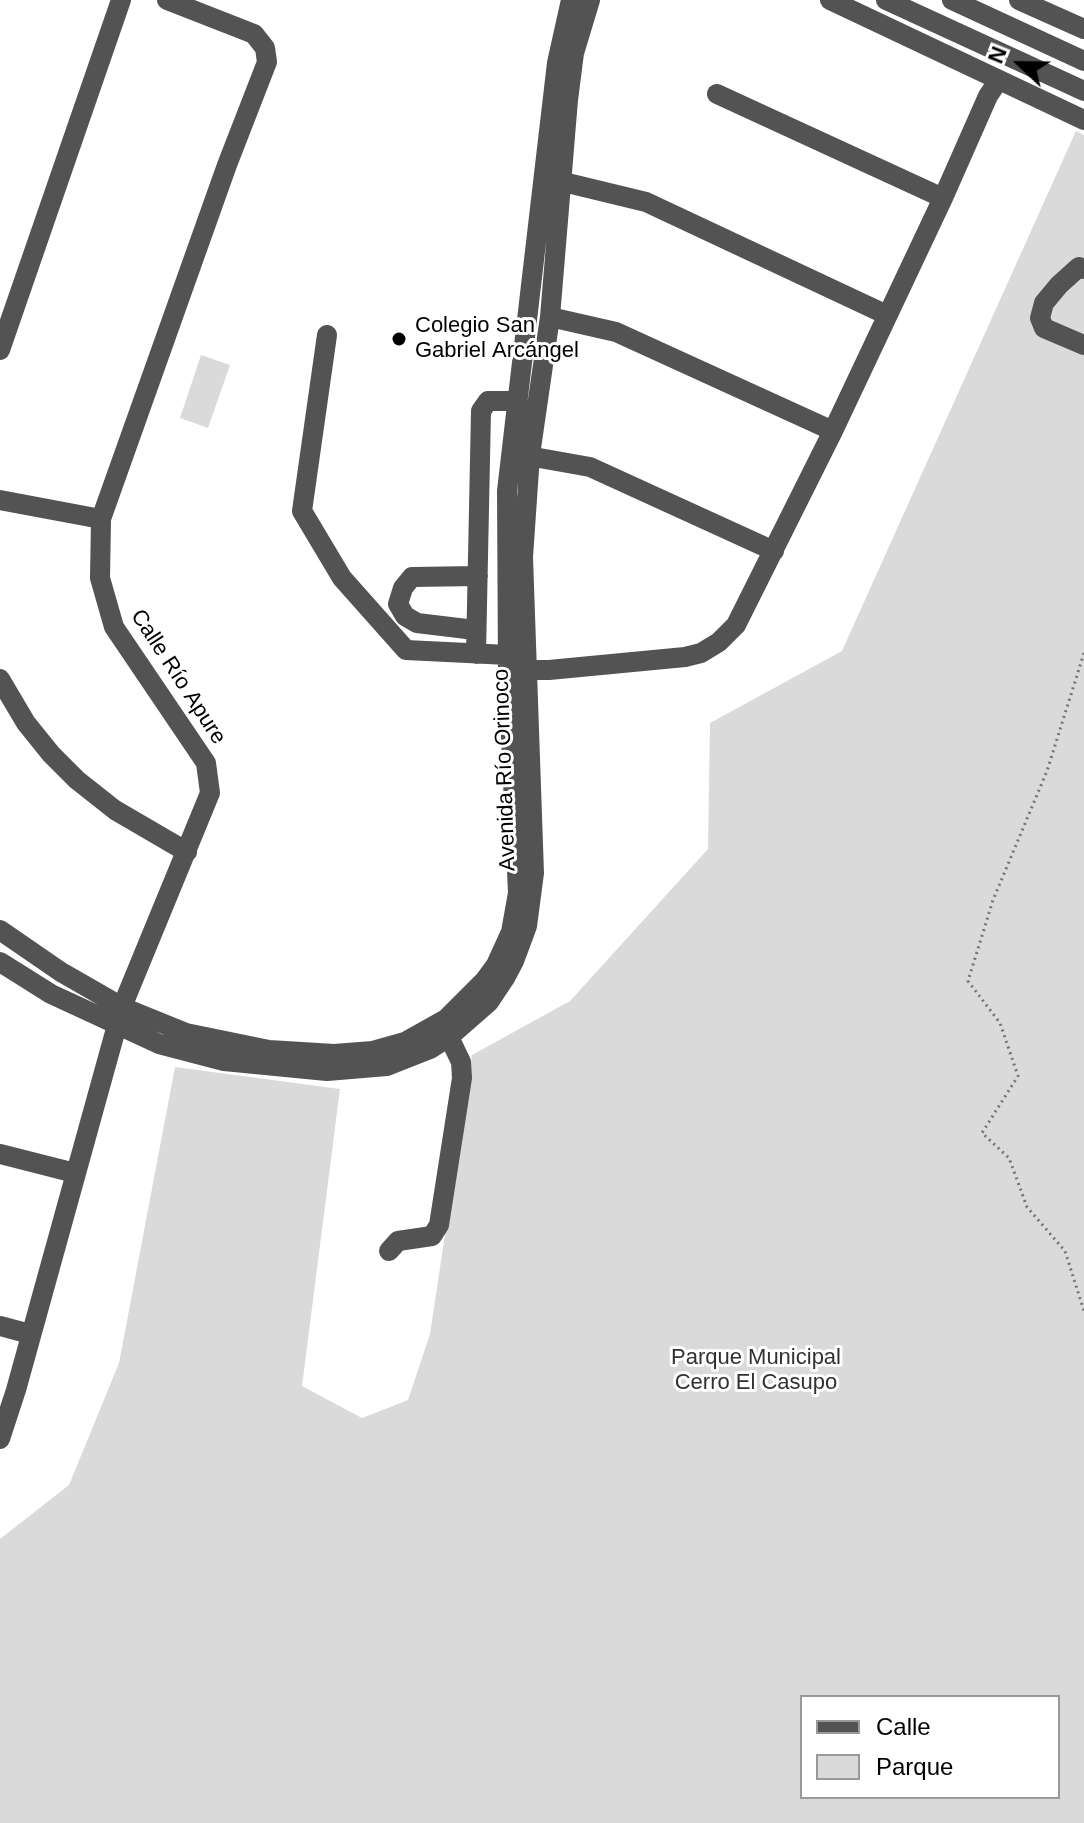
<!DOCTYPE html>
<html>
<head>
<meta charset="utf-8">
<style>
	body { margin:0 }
	#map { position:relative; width:1084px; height:1823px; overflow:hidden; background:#fff; font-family:Helvetica,sans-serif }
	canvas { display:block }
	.legend { position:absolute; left:800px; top:1695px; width:260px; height:104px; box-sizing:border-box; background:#fff; border:2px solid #999; margin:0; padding:10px 14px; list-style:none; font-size:24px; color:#000 }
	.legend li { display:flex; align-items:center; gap:16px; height:40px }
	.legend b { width:40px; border:2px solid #999 }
	.north { position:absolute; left:980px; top:24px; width:80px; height:80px; -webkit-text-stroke:6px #fff; paint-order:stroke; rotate:292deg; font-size:22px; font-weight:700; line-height:32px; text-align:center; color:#000 }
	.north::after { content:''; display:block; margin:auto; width:28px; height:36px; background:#000; clip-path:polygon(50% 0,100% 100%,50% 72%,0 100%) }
</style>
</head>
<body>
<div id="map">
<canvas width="1084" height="1823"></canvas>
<ul class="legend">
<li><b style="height:10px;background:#535353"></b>Calle</li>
<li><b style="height:22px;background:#dadada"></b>Parque</li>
</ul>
<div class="north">N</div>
</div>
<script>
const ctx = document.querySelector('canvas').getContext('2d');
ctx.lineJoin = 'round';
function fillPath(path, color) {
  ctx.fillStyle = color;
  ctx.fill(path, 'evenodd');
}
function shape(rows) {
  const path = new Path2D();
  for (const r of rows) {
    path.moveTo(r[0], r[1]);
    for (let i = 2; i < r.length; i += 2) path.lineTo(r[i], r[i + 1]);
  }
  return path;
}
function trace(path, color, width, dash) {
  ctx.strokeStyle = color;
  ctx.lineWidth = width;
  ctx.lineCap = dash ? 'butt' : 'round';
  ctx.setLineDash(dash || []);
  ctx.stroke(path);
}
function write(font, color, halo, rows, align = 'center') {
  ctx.font = font + ' Helvetica,sans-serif';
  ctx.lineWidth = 6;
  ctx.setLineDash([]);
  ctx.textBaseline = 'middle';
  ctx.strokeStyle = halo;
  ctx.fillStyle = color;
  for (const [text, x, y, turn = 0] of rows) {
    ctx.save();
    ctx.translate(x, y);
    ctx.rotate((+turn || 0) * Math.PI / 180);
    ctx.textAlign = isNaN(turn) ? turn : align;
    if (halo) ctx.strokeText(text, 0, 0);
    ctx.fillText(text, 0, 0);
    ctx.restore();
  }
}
const green = shape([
	[1076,131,1084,135,1084,1823,0,1823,0,1539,69,1485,119,1363,175,1067,340,1089,302,1386,362,1418,408,1400,430,1334,472,1055,570,1001,708,849,710,723,842,651],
	[802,1697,1058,1697,1058,1797,802,1797],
	[201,355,230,365,208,428,180,418]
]);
const path = shape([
	[1084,653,1047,771,993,900,968,981,1000,1023,1018,1076,982,1133,1009,1158,1027,1207,1065,1251,1084,1311]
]);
const minor = shape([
	[830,0,1084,120],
	[886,0,1084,91],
	[952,0,1084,61],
	[1019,0,1084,29],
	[717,94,943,198],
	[551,179,646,202,887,315],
	[1084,269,1079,267,1059,285,1044,303,1040,318,1044,328,1084,345],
	[550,317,616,332,833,431],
	[327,335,302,511,342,578,406,650,508,655],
	[0,350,121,0],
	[517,454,590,467,774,551],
	[0,500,101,519],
	[475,630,417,623,405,616,398,604,403,588,412,577,478,576],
	[476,654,481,411,488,401,518,401],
	[512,670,549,670,685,657,701,653,719,642,736,625,833,431,943,198,988,96,998,81],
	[0,679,26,723,51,754,77,780,115,810,187,852],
	[0,930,61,972,122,1007,186,1033,269,1050,334,1054,373,1051,405,1042,446,1019,485,980,496,965,511,932,518,893,508,670,507,491,557,63,571,0],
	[0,962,51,994,159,1044,224,1061,327,1071,387,1066,430,1049,449,1037,489,1002,505,978,514,961,527,926,534,873,523,557,530,455,550,317,568,100,574,53,590,0],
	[0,1154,75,1173],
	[389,1251,398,1241,432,1236,439,1225,462,1078,461,1062,449,1037],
	[0,1326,30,1334],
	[0,1439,16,1390,122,1007,210,793,206,763,114,627,100,578,101,519,227,165,267,62,265,48,254,34,167,0]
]);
const markers = [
	[399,339,8,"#000"]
];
const poiNames = [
	["Colegio San",415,326],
	["Gabriel Arcángel",415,351]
];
const streetNames = [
	["Calle Río Apure",178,677,57],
	["Avenida Río Orinoco",505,770,-92]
];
const parkNames = [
	["Parque Municipal",756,1358],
	["Cerro El Casupo",756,1383]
];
fillPath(green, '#dadada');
trace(path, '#757575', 3, [2, 4]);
trace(minor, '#535353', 20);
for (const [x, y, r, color] of markers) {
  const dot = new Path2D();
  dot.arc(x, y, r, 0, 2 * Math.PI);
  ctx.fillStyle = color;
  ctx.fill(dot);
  trace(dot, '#fff', 3);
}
write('22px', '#000', '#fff', poiNames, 'left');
write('22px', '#000', '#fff', streetNames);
write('22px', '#313131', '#fff', parkNames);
</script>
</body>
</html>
